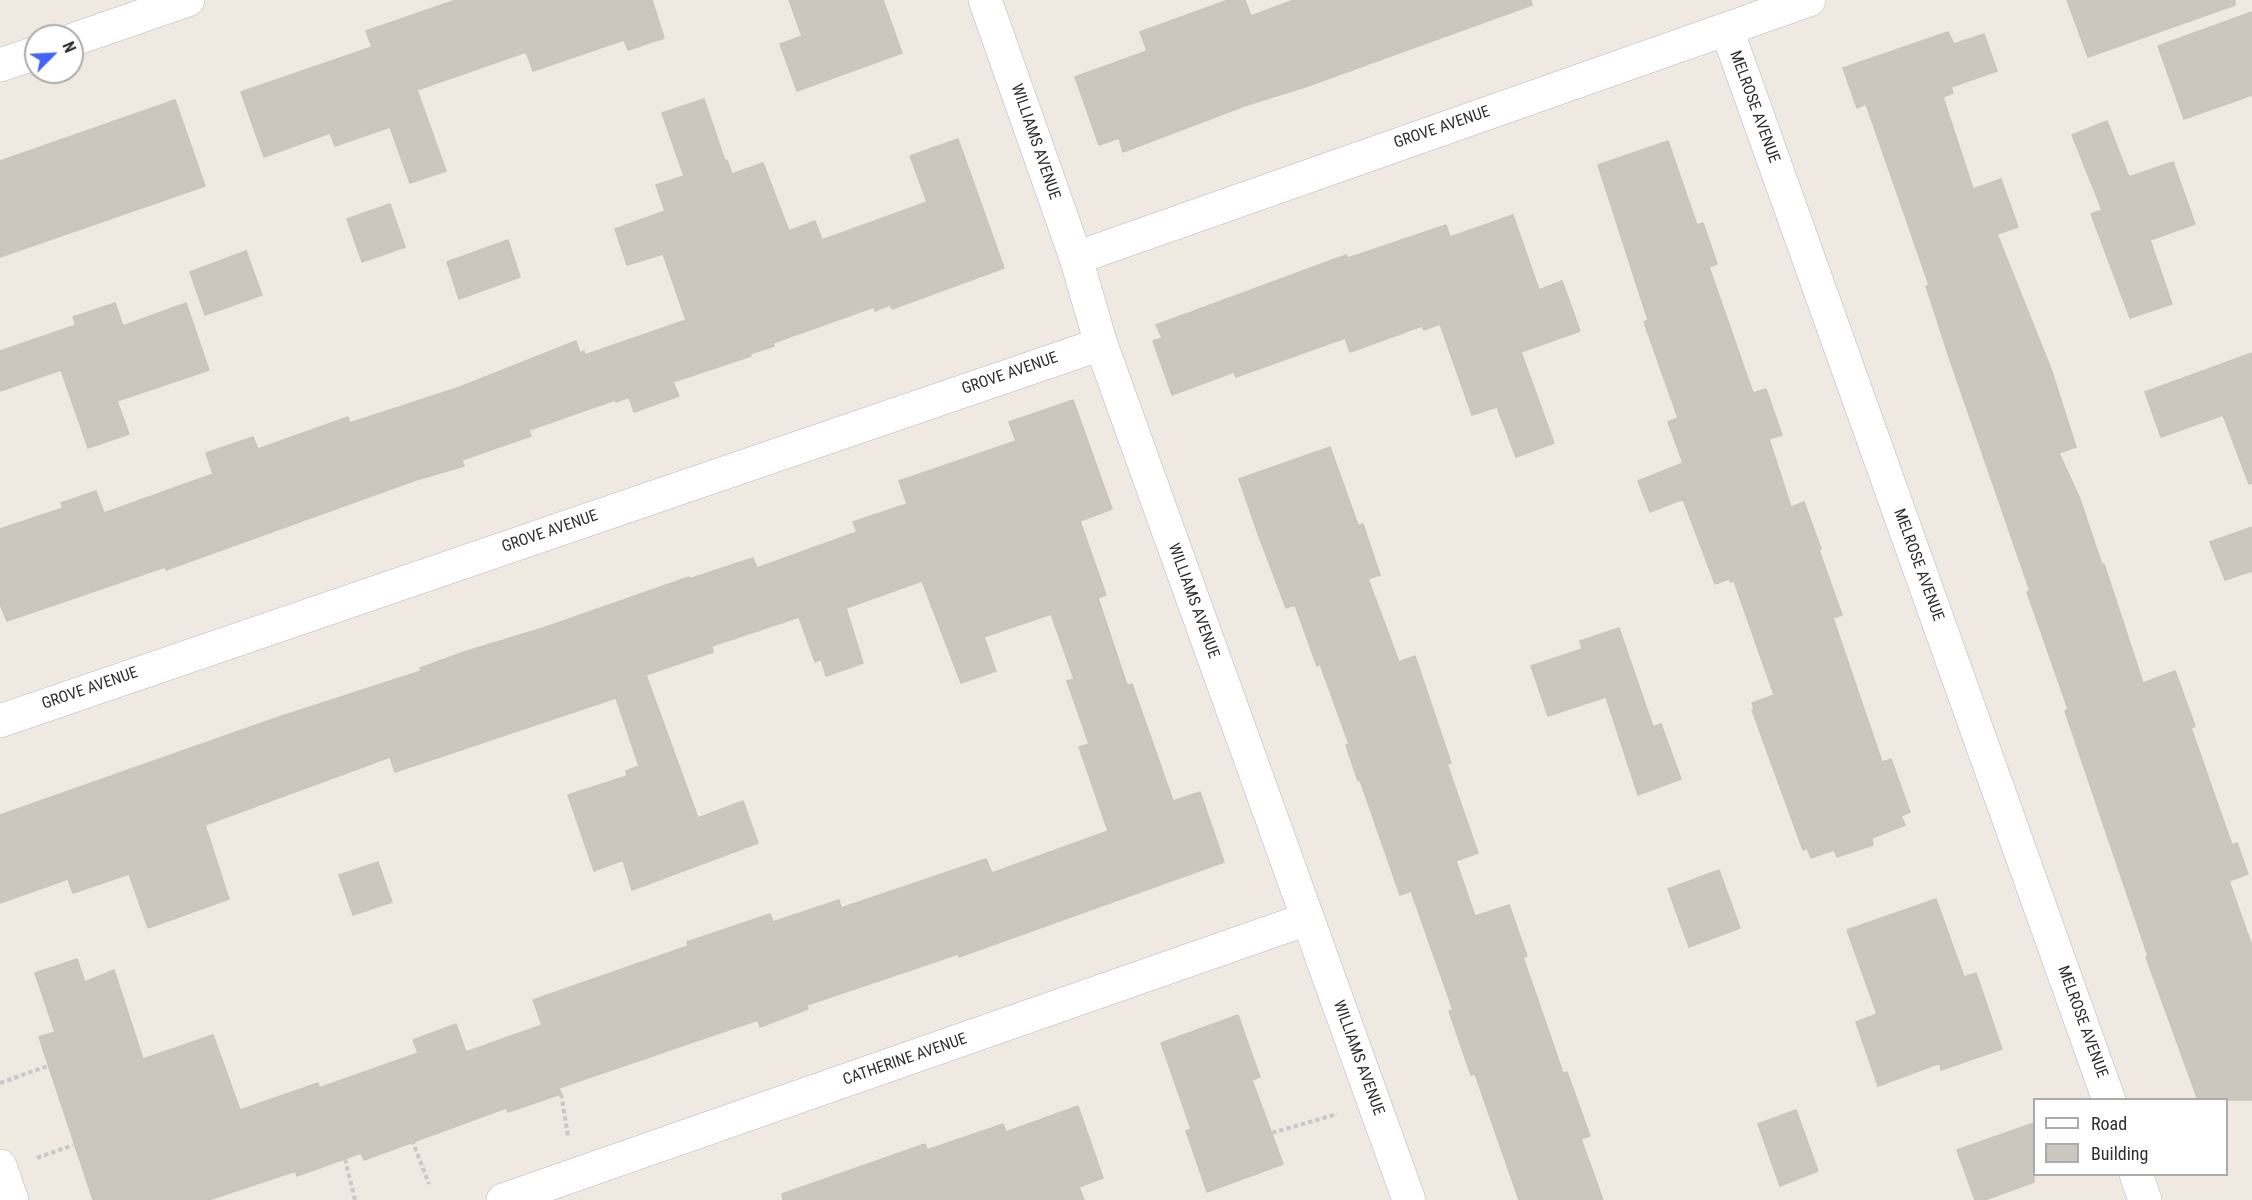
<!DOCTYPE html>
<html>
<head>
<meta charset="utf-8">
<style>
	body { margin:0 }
	#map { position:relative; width:2252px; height:1200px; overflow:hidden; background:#efe9e1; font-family:"Roboto Condensed",sans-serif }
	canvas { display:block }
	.legend { position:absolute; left:2033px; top:1098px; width:195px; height:78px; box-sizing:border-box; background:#fff; border:2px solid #ababab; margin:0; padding:8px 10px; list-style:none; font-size:18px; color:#2e2e2e }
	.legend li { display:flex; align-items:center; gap:12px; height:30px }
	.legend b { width:30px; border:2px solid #ababab }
	.north { position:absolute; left:24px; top:24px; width:60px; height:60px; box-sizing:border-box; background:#fff; border:2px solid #ababab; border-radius:50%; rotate:66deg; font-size:16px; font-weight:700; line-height:24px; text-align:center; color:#2e2e2e }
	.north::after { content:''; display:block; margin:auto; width:21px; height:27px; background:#4264fb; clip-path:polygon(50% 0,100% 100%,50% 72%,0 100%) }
</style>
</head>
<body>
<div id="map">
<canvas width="2252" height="1200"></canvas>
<ul class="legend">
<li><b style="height:8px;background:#fff"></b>Road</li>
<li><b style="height:16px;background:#cbc7bf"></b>Building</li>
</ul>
<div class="north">N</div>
</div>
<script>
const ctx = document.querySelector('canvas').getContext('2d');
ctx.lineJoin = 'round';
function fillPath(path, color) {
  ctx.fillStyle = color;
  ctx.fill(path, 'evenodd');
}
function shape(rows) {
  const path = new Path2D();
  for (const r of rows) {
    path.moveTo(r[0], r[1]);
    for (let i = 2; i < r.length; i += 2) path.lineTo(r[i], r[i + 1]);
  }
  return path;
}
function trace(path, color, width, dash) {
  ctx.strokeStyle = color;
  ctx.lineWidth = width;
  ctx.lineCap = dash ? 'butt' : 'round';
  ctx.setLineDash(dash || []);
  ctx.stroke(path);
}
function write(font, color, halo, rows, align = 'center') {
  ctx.font = font + ' "Roboto Condensed",sans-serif';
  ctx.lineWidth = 5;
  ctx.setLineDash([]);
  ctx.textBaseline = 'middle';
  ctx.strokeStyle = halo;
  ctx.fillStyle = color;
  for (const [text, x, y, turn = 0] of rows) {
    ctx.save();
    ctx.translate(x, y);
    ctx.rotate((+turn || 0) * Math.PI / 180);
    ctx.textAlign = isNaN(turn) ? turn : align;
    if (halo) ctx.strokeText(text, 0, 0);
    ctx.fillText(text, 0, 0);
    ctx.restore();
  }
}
const building = shape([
	[456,0,652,0,664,38,628,50,624,40,533,71,526,52,417,90,446,171,410,183,390,127,335,146,330,133,264,157,241,92,372,47,366,31,456,0],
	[789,0,883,0,902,53,797,91,780,44,802,36,789,0],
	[1228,0,1245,0,1251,16,1294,0,1531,0,1532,5,1305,87,1247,105,1123,152,1119,138,1099,145,1075,77,1147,51,1140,32,1228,0],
	[2067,0,2235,0,2235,5,2088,57,2067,0],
	[2252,12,2252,95,2184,119,2158,46,2252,12],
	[1948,32,1954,44,1984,34,1997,71,1951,87,1953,93,1943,97,1973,189,2001,179,2018,227,1997,234,2051,369,2076,447,2059,453,2080,499,2102,565,2104,564,2143,683,2175,671,2195,726,2191,728,2232,845,2237,843,2248,874,2229,881,2252,946,2252,1100,2198,1100,2146,957,2148,956,2065,711,2068,709,2027,592,2030,591,1949,357,1926,286,1929,285,1866,104,1857,108,1843,68,1948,32],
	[704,99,725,161,727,160,732,174,763,163,789,231,815,221,822,240,927,202,910,156,958,139,1004,268,892,309,890,305,875,311,874,307,773,343,774,346,750,354,751,356,673,382,679,396,634,412,629,397,616,402,615,400,529,430,531,436,462,460,464,466,416,480,166,570,165,567,7,621,0,604,0,529,63,508,61,503,96,491,104,513,213,474,206,453,253,437,258,449,348,417,350,423,460,387,576,341,580,353,584,351,585,355,686,320,663,254,627,265,615,229,665,211,656,185,684,176,662,113,704,99],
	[175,100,205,186,0,257,0,161,175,100],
	[2107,121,2129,177,2173,162,2195,224,2150,240,2172,304,2130,318,2091,214,2102,210,2072,135,2107,121],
	[1668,141,1697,225,1703,223,1717,264,1709,267,1753,393,1766,389,1782,435,1769,439,1791,507,1804,502,1821,549,1819,550,1842,615,1833,618,1882,762,1891,759,1910,812,1901,816,1905,825,1872,838,1873,845,1837,857,1834,850,1811,858,1807,848,1803,850,1752,710,1754,709,1752,703,1774,695,1734,581,1731,582,1729,579,1715,584,1683,499,1650,512,1638,481,1683,463,1668,422,1678,418,1644,322,1648,320,1598,165,1668,141],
	[390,204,405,247,362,262,347,219,390,204],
	[1513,215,1539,290,1562,281,1580,331,1521,352,1554,443,1516,457,1497,407,1472,415,1440,324,1424,330,1422,326,1350,352,1345,338,1236,377,1234,372,1172,395,1153,341,1162,338,1156,325,1346,255,1348,258,1446,225,1450,237,1513,215],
	[508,240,520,277,459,299,447,262,508,240],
	[246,251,262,295,205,315,190,272,246,251],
	[115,303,123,326,186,303,209,370,117,401,129,434,88,448,61,370,0,391,0,351,76,325,73,317,115,303],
	[2252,353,2252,483,2249,484,2223,415,2161,437,2145,392,2252,353],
	[1073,400,1112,509,1080,521,1106,595,1098,598,1127,685,1132,684,1173,801,1200,792,1224,862,959,957,958,954,807,1005,808,1009,760,1027,758,1020,702,1039,559,1088,561,1094,508,1112,506,1108,364,1160,361,1153,297,1176,296,1171,209,1200,93,1200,39,1037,55,1032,35,973,77,959,85,982,114,970,143,1059,213,1035,240,1110,318,1083,319,1088,418,1053,413,1040,456,1024,466,1052,542,1025,533,1000,688,946,687,942,770,914,773,922,839,900,841,908,986,859,992,873,1108,831,1079,747,1089,744,1067,681,1074,679,1051,614,984,637,996,671,961,683,922,581,846,608,863,663,826,676,821,659,815,662,799,617,712,646,713,652,646,675,698,818,743,801,758,843,632,890,623,860,594,871,568,795,627,776,626,771,639,766,616,698,395,772,390,757,205,825,229,899,148,928,129,874,73,893,68,879,0,903,0,815,276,718,421,671,420,668,464,652,543,628,689,577,689,579,753,558,757,568,857,532,853,522,907,504,899,481,1016,441,1009,422,1073,400],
	[1330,447,1358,525,1363,524,1380,575,1368,579,1399,662,1415,656,1451,763,1447,764,1478,853,1456,861,1475,916,1509,905,1527,956,1523,957,1563,1073,1567,1072,1590,1136,1581,1139,1603,1200,1519,1200,1475,1074,1471,1075,1449,1011,1453,1010,1411,891,1400,895,1360,780,1358,781,1346,745,1349,744,1320,664,1317,666,1295,605,1286,608,1257,531,1239,479,1330,447],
	[2252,527,2252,571,2225,580,2210,542,2252,527],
	[1619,628,1653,727,1661,724,1681,779,1638,795,1606,697,1548,716,1531,666,1582,649,1580,641,1619,628],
	[378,862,392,902,353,915,339,875,378,862],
	[1719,870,1740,928,1689,947,1668,889,1719,870],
	[1936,899,1964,977,1976,973,2002,1049,1941,1070,1940,1063,1878,1086,1856,1022,1877,1014,1847,930,1936,899],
	[1238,1015,1260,1077,1252,1080,1283,1164,1207,1192,1186,1131,1191,1129,1161,1043,1238,1015],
	[1078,1106,1103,1178,1079,1187,1084,1200,783,1200,782,1194,925,1144,927,1150,1003,1124,1006,1132,1078,1106],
	[1796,1110,1818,1171,1780,1186,1758,1124,1796,1110],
	[2034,1123,2034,1182,1985,1200,1975,1200,1957,1150,2034,1123]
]);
const path = shape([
	[0,1083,48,1066],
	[561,1094,568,1136],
	[1272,1133,1337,1114],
	[412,1140,429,1184],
	[37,1158,73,1145],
	[345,1159,355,1200]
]);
const minor = shape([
	[1727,30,2109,1100],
	[72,40,188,0],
	[0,65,36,53],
	[1076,258,1809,0],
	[0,721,1101,344],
	[0,1166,12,1200],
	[2136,1174,2145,1200],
	[503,1200,1307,919]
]);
const tertiary = shape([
	[985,0,1076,258,1101,344,1409,1200]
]);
const streetNames = [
	["MELROSE AVENUE",1754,107,70],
	["GROVE AVENUE",1442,128,-19],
	["WILLIAMS AVENUE",1035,142,71],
	["GROVE AVENUE",1010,374,-19],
	["GROVE AVENUE",550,532,-19],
	["MELROSE AVENUE",1918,565,70],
	["WILLIAMS AVENUE",1193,601,70],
	["GROVE AVENUE",90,689,-19],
	["MELROSE AVENUE",2082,1022,70],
	["WILLIAMS AVENUE",1358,1058,70],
	["CATHERINE AVENUE",905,1060,-19]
];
fillPath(building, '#cbc7bf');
trace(building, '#cbc5ba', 1.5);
trace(minor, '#b4b7c1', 34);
trace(tertiary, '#b4b7c1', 34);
trace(path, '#c9c9c9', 4, [4.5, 3]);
trace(minor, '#fff', 33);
trace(tertiary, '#fff', 33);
write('16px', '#2e2e2e', '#fff', streetNames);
</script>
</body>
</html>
